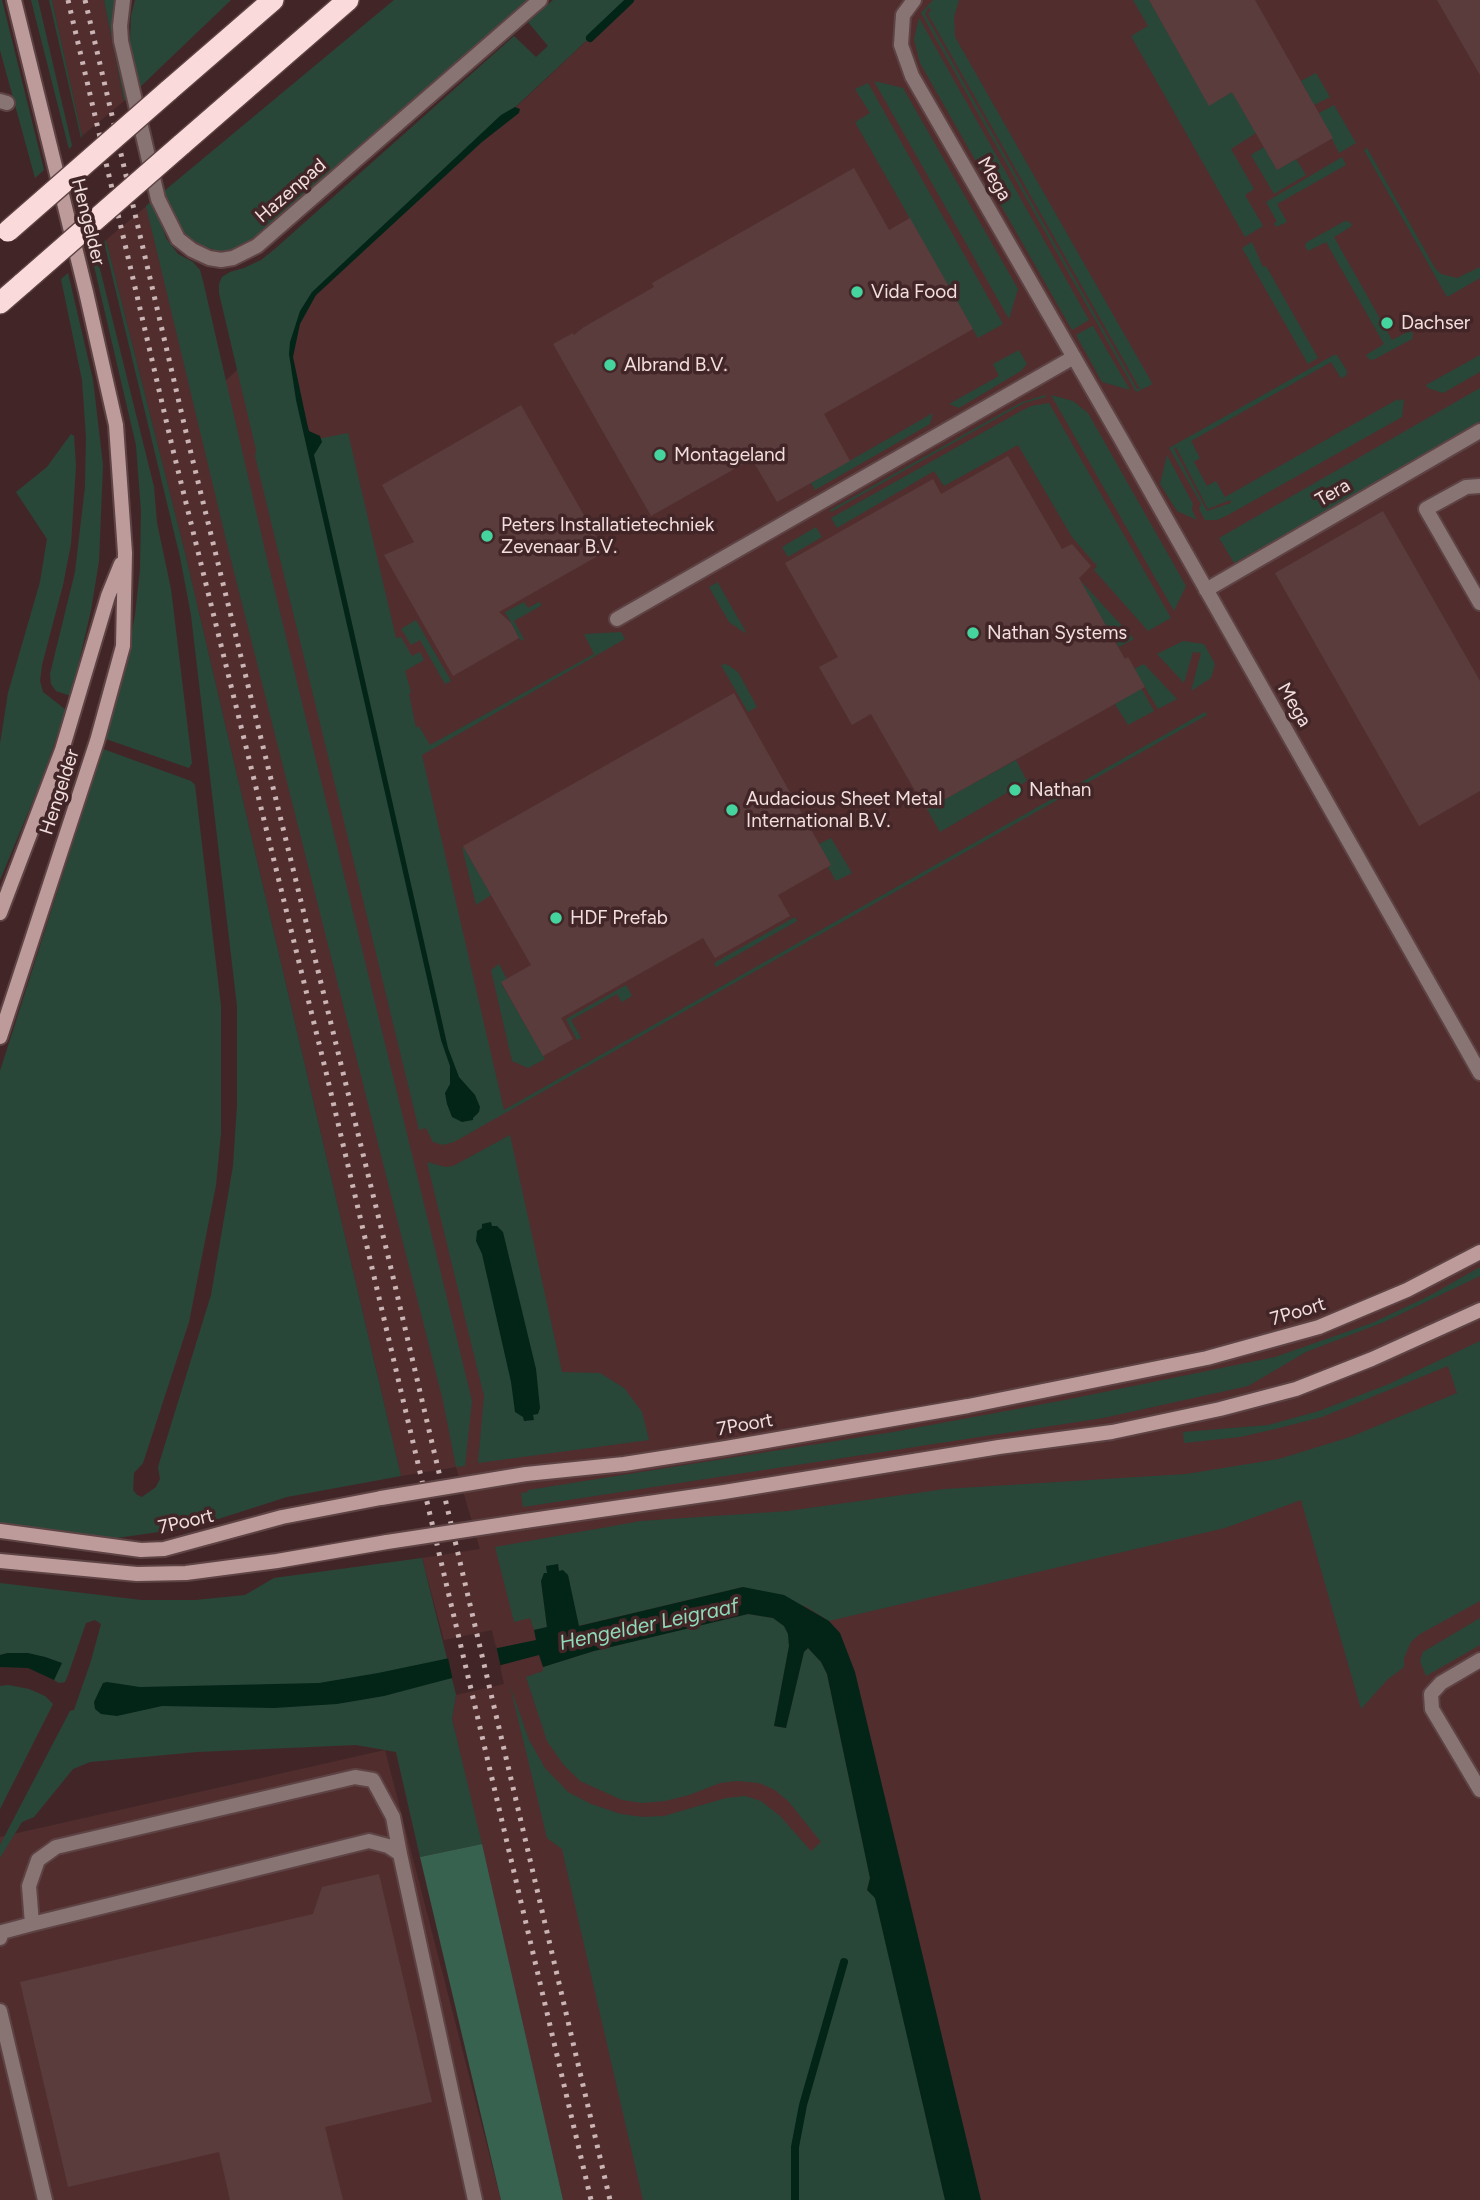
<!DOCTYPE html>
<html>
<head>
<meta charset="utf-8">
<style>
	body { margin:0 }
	canvas { display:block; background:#422627 }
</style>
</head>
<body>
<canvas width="1480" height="2200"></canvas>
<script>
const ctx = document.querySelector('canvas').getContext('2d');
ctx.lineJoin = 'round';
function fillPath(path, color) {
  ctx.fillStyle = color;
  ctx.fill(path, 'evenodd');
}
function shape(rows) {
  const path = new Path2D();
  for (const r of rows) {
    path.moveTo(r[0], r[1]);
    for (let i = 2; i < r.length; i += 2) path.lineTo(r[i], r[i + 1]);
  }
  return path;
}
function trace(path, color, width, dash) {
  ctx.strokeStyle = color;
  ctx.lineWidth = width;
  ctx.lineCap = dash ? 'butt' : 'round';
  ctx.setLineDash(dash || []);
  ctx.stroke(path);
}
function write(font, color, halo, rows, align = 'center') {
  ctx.font = font + ' Figtree,sans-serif';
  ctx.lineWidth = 7;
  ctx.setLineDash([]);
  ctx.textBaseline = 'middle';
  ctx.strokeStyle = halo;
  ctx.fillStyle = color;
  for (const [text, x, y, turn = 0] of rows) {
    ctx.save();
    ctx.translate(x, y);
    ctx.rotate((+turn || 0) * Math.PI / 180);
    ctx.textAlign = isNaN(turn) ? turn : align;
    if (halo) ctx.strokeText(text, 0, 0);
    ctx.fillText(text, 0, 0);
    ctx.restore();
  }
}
const built = shape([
	[52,0,104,0,124,101,82,136],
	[630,0,1480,0,1480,2200,563,2200,452,1719,456,1695,504,1684,492,1630,444,1640,422,1558,480,1549,456,1467,401,1476,186,557,106,240,149,204,219,387],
	[385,1750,501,2200,0,2200,0,1837]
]);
const green = shape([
	[0,0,2,0,44,170,35,178,0,50],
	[31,0,38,0,72,146,69,149],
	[49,0,52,0,82,136,81,138],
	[104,0,115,0,115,39,126,99,124,101],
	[135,0,231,0,139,88,130,43,131,16],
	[394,0,531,0,261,236,237,249,220,252,201,245,187,236,172,215,163,192],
	[553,0,630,0,312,297,297,322,291,350,307,441,348,433,396,638,401,637,412,656,420,652,424,660,405,671,411,692,409,694,416,728,419,726,430,745,594,654,584,634,621,632,625,639,422,755,504,1110,1205,712,1207,715,454,1142,443,1145,433,1142,426,1128,419,1130,255,456,256,450,219,293,219,284,222,277,230,272,244,268,261,260,276,248,514,36,536,57,548,46,528,22],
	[933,0,959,0,954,17,955,37,1152,383,1151,385,1136,392,921,13],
	[929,7,931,10,928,14,1140,389,1137,389,925,14],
	[1133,0,1149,0,1209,105,1232,92,1256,133,1231,149,1254,189,1245,195,1263,226,1245,237,1131,36,1148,26],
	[919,18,1089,320,1072,330,920,63,914,39],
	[1316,73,1330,97,1314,105,1301,81],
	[874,81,903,88,1018,289,1009,319],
	[868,83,1003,324,978,338,855,122,870,113,855,89],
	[1334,105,1356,143,1339,153,1319,113],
	[1264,147,1277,170,1296,159,1306,175,1274,194,1251,155],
	[1367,148,1435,268,1441,274,1457,278,1480,267,1480,278,1447,297,1364,150],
	[1342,157,1346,165,1277,204,1287,222,1276,227,1274,223,1277,222,1266,202],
	[153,200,166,238,178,254,193,262,200,270,203,281,267,559,472,1401,465,1466,456,1467,443,1401,229,552,146,206],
	[1345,221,1350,222,1352,226,1334,237,1392,340,1411,330,1413,335,1412,339,1373,360,1369,359,1366,355,1384,344,1326,242,1308,251,1305,246,1307,242],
	[106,240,186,557,401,1476,287,1497,193,1527,110,1539,0,1523,0,1071,103,749,191,781,195,785,221,1006,221,1133,216,1185,189,1322,143,1463,134,1473,133,1490,137,1495,142,1497,156,1487,160,1479,158,1467,211,1295,233,1166,237,1106,237,1006,191,615,180,557,104,242],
	[1252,242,1263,267,1266,266,1318,358,1308,364,1242,248],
	[95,249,154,487,157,523,171,589,192,763,189,768,106,739,126,664,135,615,140,570,141,511,136,445,91,253],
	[68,273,93,380,103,465,99,561,91,610,71,696,56,691,51,684,50,674,75,572,85,487,86,437,82,380,61,279],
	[1092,326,1093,326,1130,390,1102,382,1076,335],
	[1019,350,1027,364,1021,371,959,408,949,404,999,376,993,364],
	[1334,355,1337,355,1347,371,1346,376,1341,378,1331,362,1191,441,1200,458,1194,462,1207,486,1216,481,1225,497,1398,399,1399,401,1404,399,1402,417,1228,515,1217,520,1205,520,1199,509,1201,504,1169,448],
	[1176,447,1208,509,1230,500,1231,503,1207,511,1174,449],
	[1480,355,1480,372,1443,393,1428,388,1426,385],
	[1480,388,1480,425,1234,563,1219,538],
	[1045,395,1046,397,1024,403,831,512,830,510,1020,403],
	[1051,395,1073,401,1088,413,1186,586,1174,611],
	[1049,403,1171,618,1148,631,1094,570,1097,566,1072,537,1018,445,944,486,934,471,837,528,831,518,1021,411,1031,406],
	[933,413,930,424,815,490,811,483],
	[71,434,74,436,76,466,71,544,63,585,42,665,40,681,43,692,66,710,42,779,0,880,0,744,8,693,40,582,47,539,16,492,47,467],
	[1167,455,1193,504,1192,510,1197,520,1177,511,1160,484],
	[816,527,822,537,788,557,782,547],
	[1078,578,1134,639,1119,647],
	[718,582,718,583,747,634,729,622,709,587],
	[524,602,528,608,539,602,542,605,514,621,524,639,521,641,505,612],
	[416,620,451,681,445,684,420,640,411,645,401,629],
	[1183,641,1204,644,1215,664,1211,678,1191,691,1201,653,1193,652,1184,683,1157,654],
	[726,664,738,672,757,707,748,712,721,665],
	[1144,664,1177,699,1158,709,1134,669],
	[1141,688,1154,711,1128,725,1115,704],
	[1016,760,1027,781,940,832,927,809],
	[831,838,852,873,836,881,828,867,831,865,819,844],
	[463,846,491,895,476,905,463,851],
	[795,917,797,921,716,967,714,963],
	[499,964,507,979,501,983,545,1059,528,1068,512,1061,491,970],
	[626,985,632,996,622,1002,617,994,571,1020,581,1038,577,1040,566,1019],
	[510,1135,562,1372,600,1373,624,1388,642,1412,649,1440,478,1463,484,1396,427,1162,445,1167,453,1166],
	[1480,1267,1480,1276,1384,1322,1306,1352,1248,1386,1103,1418,523,1507,521,1493,528,1492,528,1490,893,1432,1065,1400,1275,1357,1372,1323,1429,1296],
	[1480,1341,1480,1601,1420,1634,1411,1642,1404,1658,1404,1667,1387,1680,1361,1709,1301,1500,1225,1528,829,1621,807,1607,743,1587,578,1626,568,1575,559,1571,558,1565,541,1581,547,1627,534,1630,530,1618,514,1622,495,1547,641,1521,788,1511,945,1489,1186,1474,1279,1459,1350,1437,1457,1393,1448,1366,1322,1417,1275,1429,1240,1437,1184,1443,1183,1432,1268,1425,1319,1411,1389,1384],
	[422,1558,456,1695,452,1719,482,1844,420,1857,396,1752,356,1745,197,1752,90,1762,73,1769,34,1817,22,1822,0,1858,0,1845,70,1711,74,1710,91,1661,101,1624,95,1620,86,1623,68,1675,65,1682,59,1683,54,1680,61,1663,45,1657,8,1653,0,1655,0,1583,141,1600,196,1600,245,1595,274,1578],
	[748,1614,773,1618,784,1626,788,1634,789,1646,774,1726,786,1728,804,1652,808,1648,821,1662,827,1674,870,1878,867,1890,875,1897,945,2200,643,2200,562,1849,547,1838,510,1686,529,1740,545,1768,568,1792,591,1804,621,1814,643,1817,664,1816,726,1798,745,1796,761,1801,780,1816,811,1851,821,1842,789,1802,775,1790,759,1783,737,1781,720,1783,689,1795,665,1801,642,1803,622,1800,580,1781,563,1764,547,1741,526,1677,543,1671,543,1667,594,1651],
	[1480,1618,1480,1645,1426,1676,1420,1661,1423,1652],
	[8,1685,29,1689,45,1696,53,1704,0,1809,0,1686]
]);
const forest = shape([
	[482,1844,563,2200,501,2200,420,1857]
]);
const water = shape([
	[515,107,520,109,519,113,482,142,316,295,300,324,293,357,307,423,309,431,320,436,322,442,314,455,448,1048,459,1077,475,1095,480,1107,479,1112,473,1118,473,1120,462,1122,452,1117,447,1104,445,1093,450,1084,450,1066,441,1040,296,400,289,354,290,342,300,311,312,292,501,115],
	[491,1222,492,1226,497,1226,503,1232,536,1369,540,1408,538,1414,533,1415,534,1420,524,1421,523,1417,515,1412,511,1382,482,1254,476,1241,477,1231,482,1228,482,1224],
	[558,1564,559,1571,563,1570,568,1575,579,1626,743,1587,784,1595,829,1621,840,1633,855,1672,981,2200,945,2200,875,1898,867,1890,870,1878,827,1674,821,1662,808,1648,804,1652,786,1728,774,1726,789,1646,788,1634,784,1626,773,1618,748,1614,594,1651,543,1667,539,1655,384,1696,337,1704,274,1708,162,1706,117,1716,101,1714,95,1709,94,1702,103,1683,107,1682,140,1687,319,1683,378,1673,536,1640,534,1630,547,1627,541,1581,544,1573,547,1573,546,1566],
	[8,1653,28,1653,45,1657,62,1663,54,1680,28,1668,0,1667,0,1655]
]);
const pier = shape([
	[496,1645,501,1668,453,1681,447,1653]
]);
const stream = shape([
	[590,38,630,0],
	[795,2200,795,2147,803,2105,844,1962]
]);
const building = shape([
	[1149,0,1255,0,1333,138,1277,170,1232,92,1209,106],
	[1437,0,1480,0,1480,75],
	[854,168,889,230,910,218,973,329,824,414,850,461,777,502,752,459,651,516,553,344,573,333,574,335,584,327,654,287,652,283],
	[521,405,605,552,499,612,511,623,519,638,453,676,384,555,414,542,382,485],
	[1008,456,1062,549,1072,544,1091,566,1079,578,1125,659,1128,657,1145,687,926,810,871,714,852,725,819,667,838,657,785,563,933,479,941,494],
	[1383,511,1480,681,1480,791,1419,826,1275,573],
	[734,693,831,865,778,895,790,916,715,958,703,938,561,1018,573,1039,543,1056,501,982,531,965,463,846],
	[379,1874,432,2102,325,2127,343,2200,230,2200,219,2152,68,2187,20,1982,313,1914,322,1887]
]);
const lane = shape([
	[1480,486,1466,487,1426,509,1480,603],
	[32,1924,29,1886,38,1860,56,1847,355,1777,373,1780,393,1817,400,1854],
	[0,1938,2,1932,32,1924,369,1841,388,1846,400,1854,475,2200],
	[0,2011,45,2200]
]);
const street = shape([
	[123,0,120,26,121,41,158,199,178,239,192,250,209,258,221,260,233,258,257,246,540,0],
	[914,0,903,15,901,45,912,76,1121,439,1480,1073],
	[0,101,7,103],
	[1206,590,1480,431],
	[617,619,1074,357],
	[1480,1660,1441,1683,1431,1694,1432,1709,1480,1790]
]);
const secondary = shape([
	[0,913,62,750,108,596,121,564],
	[0,1037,97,741,123,646,125,553,116,425,86,292,14,0],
	[526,1474,624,1464,726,1448,968,1406,1207,1358,1319,1327,1407,1290,1480,1252],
	[525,1521,724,1492,999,1447,1112,1432,1220,1409,1296,1389,1372,1359,1480,1310],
	[0,1531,141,1550,164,1549,282,1517,381,1498],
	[0,1561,137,1574,186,1573,277,1561,387,1542]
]);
const highway = shape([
	[168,91,273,0],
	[181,145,348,0],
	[0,303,23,283]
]);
const rail = shape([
	[68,0,173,450,326,1072,591,2200],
	[85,0,189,445,389,1260,610,2200]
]);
const secondaryBridge = shape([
	[381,1498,526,1474],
	[387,1542,525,1521]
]);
const highwayBridge = shape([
	[8,231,168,91],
	[23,283,181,145]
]);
const markers = [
	[857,292,7,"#46d49e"],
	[1387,323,7,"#46d49e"],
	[610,365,7,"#46d49e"],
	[660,455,7,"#46d49e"],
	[487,536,7,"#46d49e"],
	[973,633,7,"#46d49e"],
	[1015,790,7,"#46d49e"],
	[732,810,7,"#46d49e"],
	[556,918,7,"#46d49e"]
];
const streetNames = [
	["Mega",994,179,60],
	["Hazenpad",291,191,-41],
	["Hengelder",88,222,76],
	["Tera",1333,493,-30],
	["Mega",1294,705,60],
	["Hengelder",60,792,-72],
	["7Poort",1298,1312,-17],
	["7Poort",745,1425,-10],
	["7Poort",186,1522,-13]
];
const poiNames = [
	["Vida Food",871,292],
	["Dachser",1401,323],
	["Albrand B.V.",624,365],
	["Montageland",674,455],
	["Peters Installatietechniek",501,525],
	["Zevenaar B.V.",501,547],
	["Nathan Systems",987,633],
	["Nathan",1029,790],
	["Audacious Sheet Metal",746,799],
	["International B.V.",746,821],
	["HDF Prefab",570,918]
];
const waterNames = [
	["Hengelder Leigraaf",649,1625,-12]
];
fillPath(built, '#512d2e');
fillPath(green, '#284739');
fillPath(forest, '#36624f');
fillPath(water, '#022518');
fillPath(pier, '#422627');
trace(stream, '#022518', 8);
fillPath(building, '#5a3c3d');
trace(lane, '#5e4344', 18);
trace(street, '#5e4344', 18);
trace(secondary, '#5e4344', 18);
trace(highway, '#5e4344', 24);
trace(lane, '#897474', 14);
trace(street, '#897474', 14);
trace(secondary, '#bd9b9b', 14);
trace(highway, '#fadada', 21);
trace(rail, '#cab4b4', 5, [3.5, 7]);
trace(secondaryBridge, '#5e4344', 18, []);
trace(highwayBridge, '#5e4344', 24, []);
trace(secondaryBridge, '#bd9b9b', 14);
trace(highwayBridge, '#fadada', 21);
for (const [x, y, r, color] of markers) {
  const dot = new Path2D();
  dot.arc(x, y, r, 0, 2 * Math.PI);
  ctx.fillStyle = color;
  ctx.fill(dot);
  trace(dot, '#422627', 2.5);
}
write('19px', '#f2dede', '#422627', streetNames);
write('19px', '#f2dede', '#422627', poiNames, 'left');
write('italic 21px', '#90dbb9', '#422627', waterNames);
</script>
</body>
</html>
